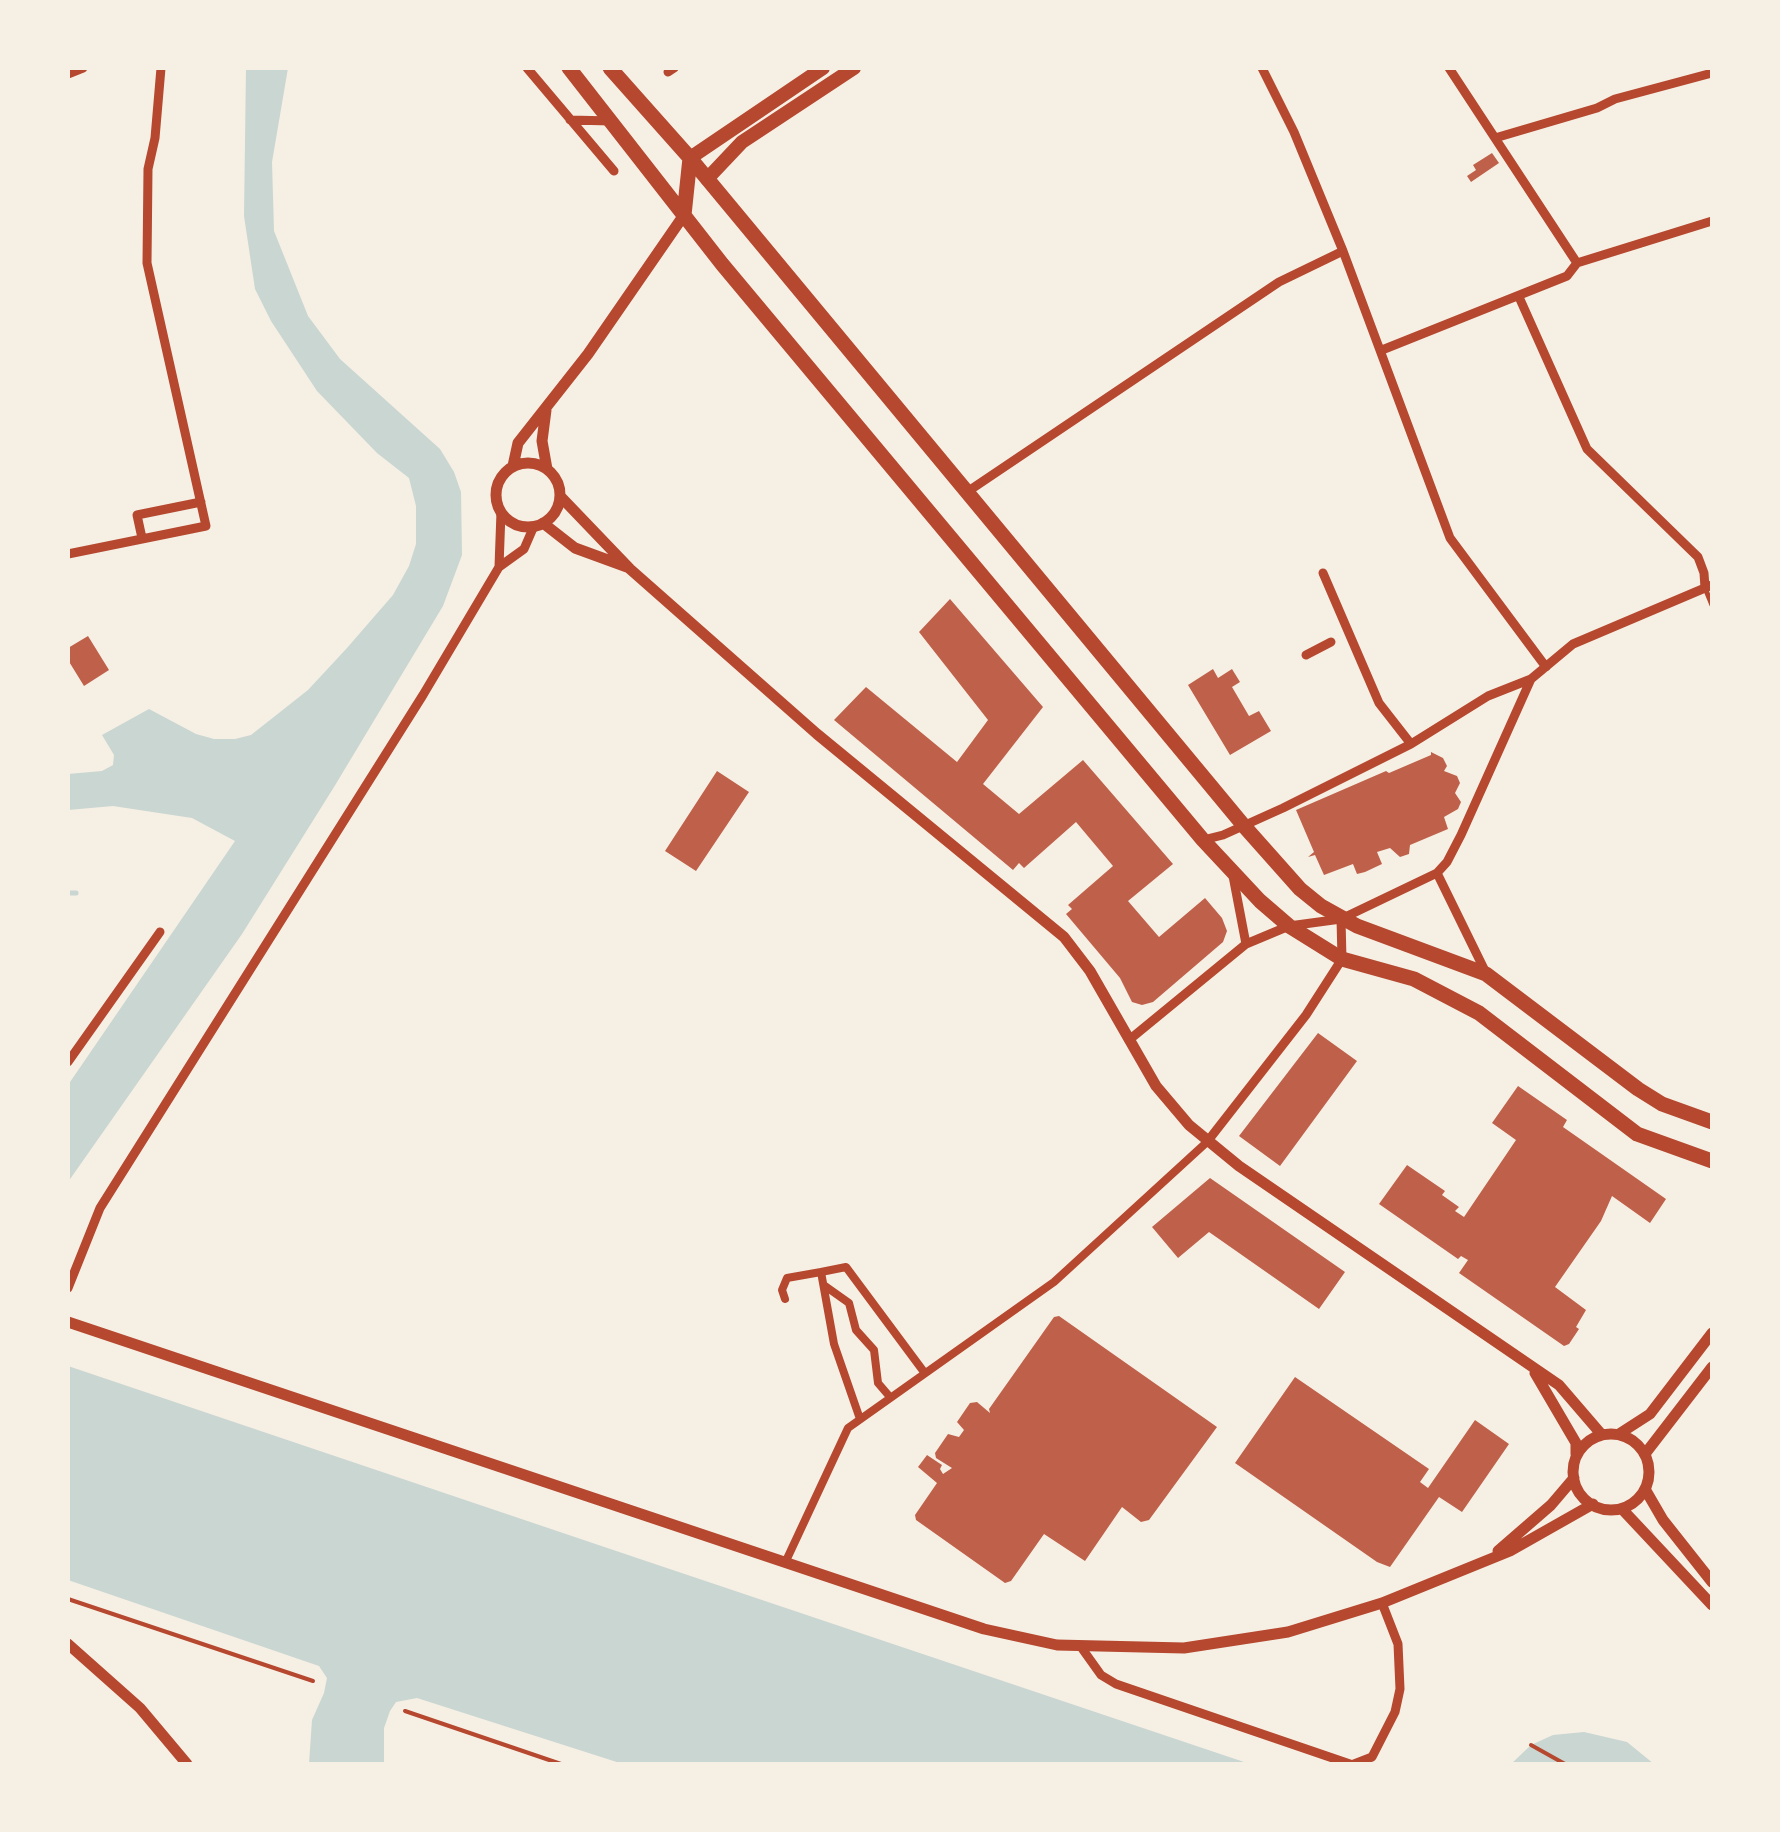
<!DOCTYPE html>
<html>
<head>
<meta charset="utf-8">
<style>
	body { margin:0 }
	#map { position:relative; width:1780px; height:1832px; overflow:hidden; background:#f6efe4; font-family:"Varela Round",sans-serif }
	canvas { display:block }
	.frame { position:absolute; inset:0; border:70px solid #f6efe4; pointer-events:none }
</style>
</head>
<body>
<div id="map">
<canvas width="1780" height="1832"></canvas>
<div class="frame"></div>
</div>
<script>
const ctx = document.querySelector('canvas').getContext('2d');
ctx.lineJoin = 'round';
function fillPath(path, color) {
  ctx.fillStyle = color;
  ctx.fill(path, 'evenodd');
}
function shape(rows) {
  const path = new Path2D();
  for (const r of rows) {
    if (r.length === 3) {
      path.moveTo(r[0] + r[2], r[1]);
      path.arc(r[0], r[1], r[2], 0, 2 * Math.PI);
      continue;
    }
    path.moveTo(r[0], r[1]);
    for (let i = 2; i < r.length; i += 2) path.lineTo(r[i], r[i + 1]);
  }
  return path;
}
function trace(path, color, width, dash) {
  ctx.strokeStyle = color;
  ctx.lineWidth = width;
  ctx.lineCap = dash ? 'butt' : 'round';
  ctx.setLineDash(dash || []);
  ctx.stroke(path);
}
const water = shape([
	[246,68,288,68,272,162,274,231,308,316,340,359,440,449,454,472,461,492,462,555,443,606,334,787,242,934,68,1182,68,1085,235,841,192,818,113,806,68,810,68,774,102,771,113,765,114,755,102,735,149,709,196,734,214,739,235,739,251,735,308,690,347,648,393,595,409,566,416,544,416,506,409,478,377,453,317,391,271,321,255,289,244,216],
	[68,1366,637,1558,1250,1764,623,1764,417,1698,396,1702,390,1711,384,1728,384,1764,309,1764,312,1720,324,1693,327,1678,319,1666,68,1580],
	[1584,1732,1627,1742,1654,1764,1511,1764,1531,1745,1553,1735]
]);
const stream = shape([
	[68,893,76,893]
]);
const building = shape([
	[1492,153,1499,163,1471,182,1467,176,1476,170,1473,165],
	[950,599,1043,707,983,784,1019,814,1083,760,1173,864,1128,901,1159,937,1205,898,1222,918,1227,931,1223,942,1153,1002,1142,1005,1132,1002,1120,978,1066,914,1072,909,1068,905,1113,866,1076,822,1024,868,1019,863,1013,870,834,720,866,687,957,762,988,720,919,632],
	[88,636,109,670,84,686,68,660,68,648],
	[1213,669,1218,678,1232,669,1240,682,1232,687,1249,716,1259,711,1271,731,1230,755,1188,685],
	[1431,752,1443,758,1447,766,1444,771,1457,776,1460,783,1455,793,1461,802,1458,809,1444,817,1448,829,1410,845,1409,854,1400,857,1390,848,1377,852,1382,864,1365,872,1357,874,1353,864,1324,875,1315,855,1308,857,1314,852,1296,810,1386,771,1389,773,1431,755],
	[717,771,749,792,696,871,665,851],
	[1318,1033,1357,1061,1280,1166,1239,1136],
	[1518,1086,1567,1120,1563,1127,1666,1199,1650,1223,1612,1196,1601,1221,1555,1287,1586,1310,1576,1327,1579,1329,1569,1344,1564,1346,1459,1273,1468,1260,1461,1256,1458,1259,1379,1204,1407,1165,1445,1191,1442,1195,1459,1207,1455,1211,1464,1217,1516,1140,1492,1123],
	[1210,1178,1345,1272,1319,1309,1209,1232,1178,1258,1152,1227],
	[1059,1316,1217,1427,1149,1520,1141,1522,1122,1507,1085,1561,1044,1534,1011,1581,1005,1583,916,1520,915,1515,937,1483,918,1467,927,1455,942,1465,940,1469,943,1474,952,1468,936,1458,935,1453,948,1434,959,1437,964,1430,957,1422,970,1403,977,1402,990,1413,989,1409,1054,1317],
	[1295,1377,1429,1469,1420,1482,1428,1488,1475,1420,1509,1444,1462,1512,1439,1497,1390,1567,1377,1562,1235,1463]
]);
const path = shape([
	[68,1599,313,1681],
	[405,1711,561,1764],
	[1531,1745,1565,1764]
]);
const service = shape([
	[1705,588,1712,605]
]);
const pedestrian = shape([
	[821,1272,846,1267,924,1372],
	[825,1286,849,1303,856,1330,874,1350,878,1383,890,1397],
	[785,1299,782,1290,787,1278,821,1272,834,1344,860,1419],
	[785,1563,848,1428,1054,1282,1207,1142]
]);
const minor = shape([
	[527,68,614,171],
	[1262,68,1294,132,1343,251,1450,538,1546,667],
	[1449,68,1577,263],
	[668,72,674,68],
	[68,74,83,68],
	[570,120,612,121],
	[1495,138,1597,108,1615,99,1712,73],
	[1519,297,1587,449,1698,557,1704,573,1705,588],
	[1382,350,1567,276,1577,263,1712,221],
	[967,492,1279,282,1343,251],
	[142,538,137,515,201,502],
	[68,554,206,526,147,263,148,169,155,138,161,68],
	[499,567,501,512],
	[1323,573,1379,703,1411,744],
	[1306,655,1331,642],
	[1203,840,1223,835,1283,808,1411,744,1488,696,1531,679,1573,644,1712,585],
	[1437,873,1486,973],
	[1233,876,1246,944],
	[1129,1040,1246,944,1289,926,1341,919,1437,873,1447,862,1461,835,1531,679],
	[68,1062,160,932],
	[1207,1142,1306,1015,1342,959,1341,919],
	[68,1288,100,1208,423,695,499,567,524,549,534,526],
	[1081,1647,1101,1675,1116,1684,1350,1764],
	[1354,1764,1372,1757,1395,1712,1400,1689,1398,1644,1382,1603]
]);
const tertiary = shape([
	[546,410,542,441,547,469],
	[528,495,32],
	[513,466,518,443,588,354,684,215],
	[560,496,630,569,817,734,1064,937,1090,971,1156,1086,1189,1125,1239,1166,1559,1385,1602,1435],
	[543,523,575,548,627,567],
	[68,1322,984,1629,1057,1645,1184,1648,1288,1632,1382,1603,1510,1551,1593,1504],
	[1535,1373,1576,1443,1576,1454],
	[1619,1434,1650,1414,1712,1333],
	[1611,1472,38],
	[1645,1454,1712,1367],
	[1645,1489,1663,1520,1712,1582],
	[1622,1509,1712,1605],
	[1498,1551,1551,1505,1574,1478],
	[68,1644,140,1708,187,1764]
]);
const secondary = shape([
	[690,158,823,68],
	[707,179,742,142,854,68]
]);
const primary = shape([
	[569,68,722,264,1203,840,1260,901,1289,926,1342,959,1414,979,1479,1013,1637,1134,1712,1161],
	[610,68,690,158,1244,826,1300,889,1321,906,1357,926,1486,974,1638,1089,1662,1104,1712,1122],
	[684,215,690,158]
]);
fillPath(water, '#c9d6d2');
trace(stream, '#c9d6d2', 5);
fillPath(building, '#bf614a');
trace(path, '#b5482f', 4);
trace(service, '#b5482f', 5);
trace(pedestrian, '#b5482f', 8);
trace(minor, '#b5482f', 9);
trace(tertiary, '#b5482f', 11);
trace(secondary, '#b5482f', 14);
trace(primary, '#b5482f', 15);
</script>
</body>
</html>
